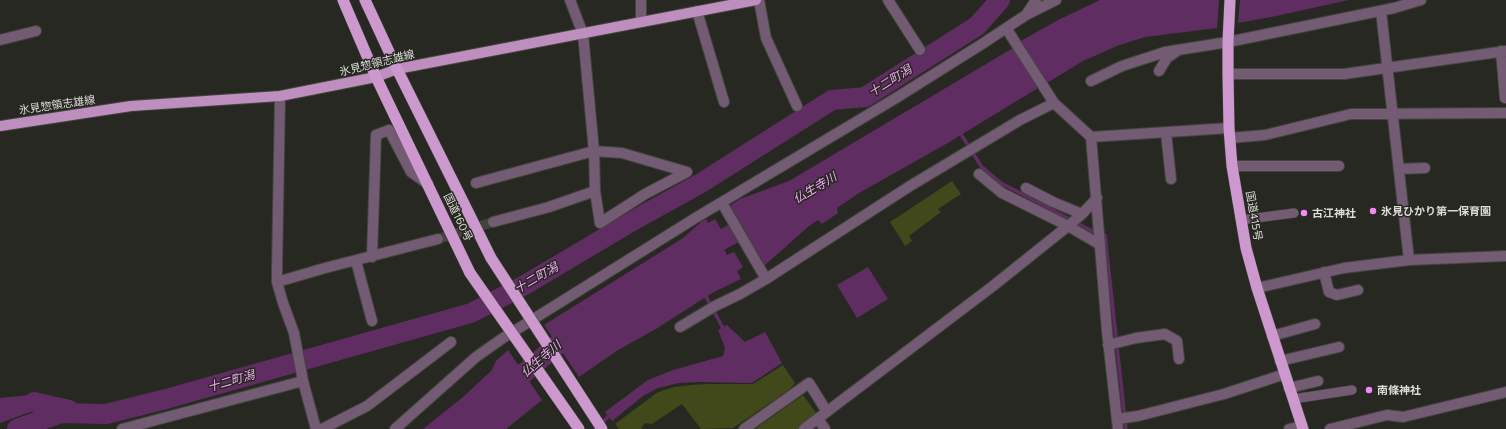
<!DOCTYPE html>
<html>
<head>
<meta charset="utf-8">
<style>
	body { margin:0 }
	canvas { display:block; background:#262821 }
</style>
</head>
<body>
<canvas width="1506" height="429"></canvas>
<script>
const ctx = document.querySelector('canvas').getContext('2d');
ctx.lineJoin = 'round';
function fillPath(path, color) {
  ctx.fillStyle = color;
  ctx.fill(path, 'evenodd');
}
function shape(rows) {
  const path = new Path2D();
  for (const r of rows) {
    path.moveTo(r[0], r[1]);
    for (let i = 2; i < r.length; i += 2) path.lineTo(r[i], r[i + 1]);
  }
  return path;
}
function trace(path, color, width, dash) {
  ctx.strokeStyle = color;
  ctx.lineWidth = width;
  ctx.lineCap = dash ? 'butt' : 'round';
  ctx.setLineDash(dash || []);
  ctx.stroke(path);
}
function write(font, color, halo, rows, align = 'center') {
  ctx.font = font + ' Commissioner,"Noto Sans JP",sans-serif';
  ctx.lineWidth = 3;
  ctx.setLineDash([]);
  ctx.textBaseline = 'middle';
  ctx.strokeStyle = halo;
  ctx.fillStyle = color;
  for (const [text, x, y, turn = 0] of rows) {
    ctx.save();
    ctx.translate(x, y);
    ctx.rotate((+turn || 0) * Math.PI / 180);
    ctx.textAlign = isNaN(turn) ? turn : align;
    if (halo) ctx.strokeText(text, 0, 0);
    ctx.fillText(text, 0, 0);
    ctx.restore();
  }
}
const green = shape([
	[952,181,961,194,938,209,941,212,909,236,912,241,905,246,890,222],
	[783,365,795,383,790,389,733,428,701,429,682,404,652,424,645,423,641,428,643,429,619,429,615,424,658,392,674,387,690,385,708,384,753,384],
	[803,395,817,414,798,429,755,429]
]);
const water = shape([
	[1100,0,1219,0,1217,28,1145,37,1117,46,1083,61,1047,83,1019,42,1058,20],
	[1240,0,1349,0,1276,16,1238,23],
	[1013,48,1038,88,946,144,859,193,837,208,838,213,822,224,818,220,809,226,763,267,728,207,740,199,789,181],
	[706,219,708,223,715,219,724,235,719,239,727,255,734,252,743,267,737,271,741,279,712,293,656,329,618,350,579,377,544,325,683,238,701,222],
	[868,267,888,299,857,318,837,285],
	[727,325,745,342,765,332,782,363,752,383,697,382,679,383,658,388,643,396,612,421,605,412,648,380,673,370,723,356,725,348,718,330],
	[508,350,542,400,506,429,423,429,463,397,492,370,496,361],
	[31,395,36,410,0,423,0,398]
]);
const stream = shape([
	[959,131,981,166,1001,183,1094,232,1105,235,1126,429],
	[704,293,724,330],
	[595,429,612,413]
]);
const river = shape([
	[696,254,758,220],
	[503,391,577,328],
	[34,402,69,410],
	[17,429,61,413,106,414,166,399,471,313,523,286,636,219,701,183,832,100,865,97,977,26,1000,0]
]);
const minorTunnel = shape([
	[438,239,493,222]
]);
const pedestrian = shape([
	[1241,220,1294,213],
	[1293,399,1352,390]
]);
const minor = shape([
	[759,0,766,38,797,106],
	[888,0,920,50],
	[697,11,724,102],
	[1381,11,1409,260],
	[1026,15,1056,0],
	[641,22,641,0],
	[1006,28,1054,103,1091,137,1107,331,1118,429],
	[0,40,36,31],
	[1501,51,1505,98],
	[1159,71,1167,58,1177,51],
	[1228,74,1344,74,1506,51],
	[1091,81,1122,66,1165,52,1228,42,1394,8,1421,0],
	[280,96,277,270,277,282,283,303,294,333,303,381,316,429],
	[1166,133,1171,179],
	[1091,137,1229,128],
	[1230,138,1265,135,1351,114,1506,113],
	[594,151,622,153,687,172,645,194,600,223,595,191,594,151],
	[1232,166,1339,166],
	[1399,169,1425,168],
	[979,174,1002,193,1068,226,1099,244],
	[476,183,594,151,583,34,570,0],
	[1026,188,1053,202,1082,214],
	[493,222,549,207,595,191],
	[372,257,376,135,389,130,411,172,428,184],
	[356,261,372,321],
	[1324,272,1329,292,1337,295,1358,290],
	[766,279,910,186,1020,120,1054,103],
	[277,282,325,268,438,239],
	[1257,288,1344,268,1409,260,1506,256],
	[680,327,715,306,740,294,766,279,722,203],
	[1272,336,1315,324],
	[1108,345,1136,338,1165,334,1177,341,1179,359],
	[1280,361,1339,347],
	[1289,388,1318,381],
	[818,419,825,429],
	[1117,419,1138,416,1224,394,1285,374],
	[122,429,303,381],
	[322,429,367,406,451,342],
	[395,429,476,357,503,338,697,217,896,98,982,44,1026,15,1036,0],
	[744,429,809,383,827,412],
	[804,429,993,286,1068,226,1082,214,1097,198],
	[1289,429,1302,426],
	[1330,429,1387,415,1403,417,1506,392]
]);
const primary = shape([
	[0,126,131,106,280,96,376,77,397,69,756,0]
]);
const trunk = shape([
	[343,0,376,77,470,273],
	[365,0,397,69,491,258],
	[1230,0,1228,42,1228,74,1229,128,1232,166,1246,248,1257,288,1303,429]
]);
const trunkBridge = shape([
	[491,258,602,429],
	[470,273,579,429]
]);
const markers = [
	[1373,211,4,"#f18af5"],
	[1304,213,4,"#f18af5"],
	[1369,390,4,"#f18af5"]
];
const streetNames = [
	["氷見惣領志雄線",377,63,-14],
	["氷見惣領志雄線",57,105,-8],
	["国道415号",1254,216,80],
	["国道160号",458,217,64]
];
const poiNames = [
	["氷見ひかり第一保育園",1381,211],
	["古江神社",1312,213],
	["南條神社",1377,390]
];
const waterNames = [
	["十二町潟",890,81,-32],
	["仏生寺川",815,188,-31],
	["十二町潟",536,278,-30],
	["仏生寺川",541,359,-41],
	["十二町潟",231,381,-16]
];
fillPath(green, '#41481a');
fillPath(water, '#5f2d61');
trace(stream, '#5f2d61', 3.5);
trace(river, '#5f2d61', 20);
trace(minorTunnel, '#41433c', 10, [10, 5]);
trace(pedestrian, '#43453e', 10);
trace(minor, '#43453e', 12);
trace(primary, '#43453e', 12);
trace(trunk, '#43453e', 12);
trace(pedestrian, '#735b73', 9);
trace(minor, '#735b73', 10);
trace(primary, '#be8ebf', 10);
trace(trunk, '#cd98ce', 11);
trace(trunkBridge, '#43453e', 12, []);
trace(trunkBridge, '#cd98ce', 11);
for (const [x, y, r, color] of markers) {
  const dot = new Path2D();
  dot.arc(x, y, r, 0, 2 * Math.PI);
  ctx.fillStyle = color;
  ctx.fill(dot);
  trace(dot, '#262821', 1.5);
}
write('11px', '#dbdcd7', '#262821', streetNames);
write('bold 11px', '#dbdcd7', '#262821', poiNames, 'left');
write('italic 12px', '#f6a9f8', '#262821', waterNames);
</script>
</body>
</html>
